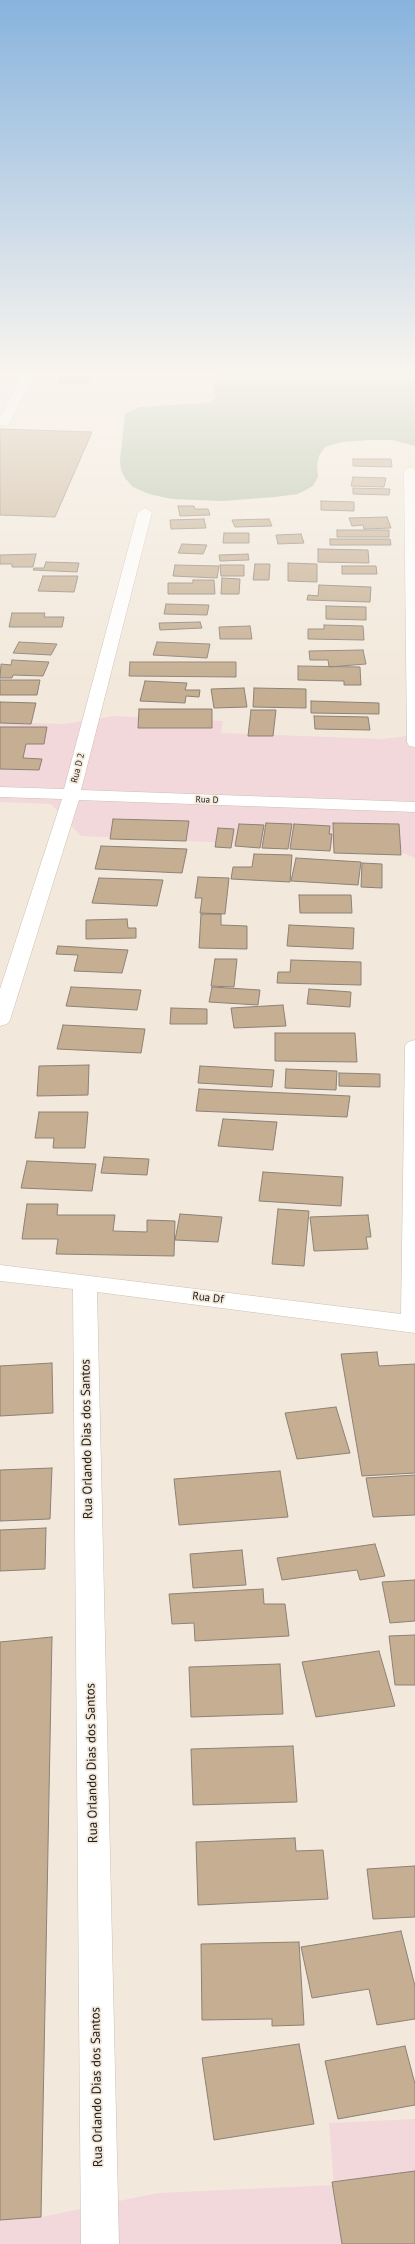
<!DOCTYPE html>
<html>
<head>
<meta charset="utf-8">
<style>
	body { margin:0 }
	canvas { display:block; background:#f2e8db }
</style>
</head>
<body>
<canvas width="415" height="2244"></canvas>
<script>
const ctx = document.querySelector('canvas').getContext('2d');
ctx.lineJoin = 'round';
function fillPath(path, color) {
  ctx.fillStyle = color;
  ctx.fill(path, 'evenodd');
}
function shape(rows) {
  const path = new Path2D();
  for (const r of rows) {
    path.moveTo(r[0], r[1]);
    for (let i = 2; i < r.length; i += 2) path.lineTo(r[i], r[i + 1]);
  }
  return path;
}
function trace(path, color, width, dash) {
  ctx.strokeStyle = color;
  ctx.lineWidth = width;
  ctx.lineCap = dash ? 'butt' : 'round';
  ctx.setLineDash(dash || []);
  ctx.stroke(path);
}
function write(font, color, halo, rows, align = 'center') {
  ctx.font = font + ' "PT Sans",sans-serif';
  ctx.lineWidth = 3.5;
  ctx.setLineDash([]);
  ctx.textBaseline = 'middle';
  ctx.strokeStyle = halo;
  ctx.fillStyle = color;
  for (const [text, x, y, turn = 0] of rows) {
    ctx.save();
    ctx.translate(x, y);
    ctx.rotate((+turn || 0) * Math.PI / 180);
    ctx.textAlign = isNaN(turn) ? turn : align;
    if (halo) ctx.strokeText(text, 0, 0);
    ctx.fillText(text, 0, 0);
    ctx.restore();
  }
}
const commercial = shape([
	[115,716,223,721,221,733,383,739,415,735,415,858,399,851,81,836,51,804,0,802,0,722,64,724],
	[415,2119,415,2244,0,2244,0,2220,41,2217,158,2193,334,2185,329,2123]
]);
const green = shape([
	[215,375,415,375,415,446,393,440,368,440,342,442,325,447,319,456,317,465,318,477,313,486,298,494,275,497,223,501,172,499,149,494,133,487,125,478,121,470,120,461,125,414,139,407,208,403,216,398,213,390]
]);
const building = shape([
	[61,378,90,378,88,383,59,383,61,378],
	[0,429,92,432,55,517,0,515,0,429],
	[353,459,391,459,392,467,353,466,353,459],
	[353,477,386,478,384,487,351,486,353,477],
	[353,488,390,489,389,495,353,494,353,488],
	[321,501,354,502,354,511,321,510,321,501],
	[178,506,194,506,195,509,208,509,210,515,180,516,178,506],
	[387,517,391,528,364,529,363,525,352,526,349,518,387,517],
	[204,519,206,528,171,529,170,520,204,519],
	[269,519,272,526,235,527,232,520,269,519],
	[337,530,389,530,389,537,337,537,337,530],
	[224,533,249,533,249,543,223,543,224,533],
	[301,534,304,543,278,544,276,535,301,534],
	[330,539,390,539,391,545,330,545,330,539],
	[182,544,207,545,203,554,178,553,182,544],
	[318,549,368,550,369,563,318,562,318,549],
	[36,554,33,567,12,567,12,564,0,564,0,555,36,554],
	[248,554,249,560,220,561,219,555,248,554],
	[46,562,79,563,77,572,33,570,34,568,44,568,46,562],
	[288,563,317,564,317,582,288,581,288,563],
	[255,564,270,564,269,580,253,580,255,564],
	[175,565,219,566,217,578,173,576,175,565],
	[220,565,244,565,244,576,221,576,220,565],
	[342,566,376,566,377,574,342,574,342,566],
	[43,576,78,576,74,592,38,591,43,576],
	[222,578,240,579,239,594,221,594,222,578],
	[193,580,214,580,215,594,168,594,168,583,193,583,193,580],
	[319,585,371,587,370,602,307,600,308,595,318,596,319,585],
	[166,604,209,605,207,615,164,614,166,604],
	[326,606,366,607,366,620,326,619,326,606],
	[12,613,45,613,44,617,64,617,62,627,9,627,12,613],
	[200,622,202,628,160,630,159,623,200,622],
	[324,625,363,626,364,640,308,639,308,629,324,629,324,625],
	[250,626,252,639,220,639,219,627,250,626],
	[19,642,57,644,51,655,13,653,19,642],
	[157,642,210,644,207,658,153,655,157,642],
	[363,650,366,664,329,667,328,660,310,660,309,651,363,650],
	[12,660,49,662,43,676,13,675,12,678,0,678,1,664,11,665,12,660],
	[130,662,236,662,236,677,129,676,130,662],
	[298,666,360,667,361,685,344,685,344,681,298,680,298,666],
	[0,680,40,680,37,695,0,695,0,680],
	[145,681,187,683,185,690,200,690,199,697,186,696,185,703,140,701,145,681],
	[244,688,247,707,214,708,211,689,244,688],
	[254,688,306,689,306,708,253,707,254,688],
	[311,701,379,703,379,714,311,713,311,701],
	[0,702,36,703,31,724,0,723,0,702],
	[139,709,212,709,212,728,138,728,139,709],
	[251,710,276,710,273,736,248,736,251,710],
	[314,716,368,717,370,730,315,729,314,716],
	[0,727,47,727,44,744,26,744,23,758,42,759,39,770,0,769,0,727],
	[113,819,189,821,186,841,110,839,113,819],
	[266,823,292,824,288,849,262,848,266,823],
	[333,823,399,824,401,855,334,853,333,823],
	[239,824,264,825,260,848,235,846,239,824],
	[294,824,330,826,329,834,332,834,330,851,290,849,294,824],
	[218,828,234,829,231,848,215,847,218,828],
	[101,846,187,849,182,873,95,869,101,846],
	[254,854,292,855,290,882,231,879,233,867,252,867,254,854],
	[296,858,361,862,358,885,291,881,296,858],
	[362,863,382,864,382,888,361,887,362,863],
	[198,877,229,878,225,914,200,913,202,898,195,898,198,877],
	[99,878,163,880,157,906,92,903,99,878],
	[299,895,351,895,352,913,300,913,299,895],
	[201,914,221,914,221,925,247,926,247,949,199,948,201,914],
	[127,919,128,928,136,928,136,938,86,939,86,920,127,919],
	[289,925,354,928,353,949,287,946,289,925],
	[58,946,128,950,122,973,74,971,78,955,56,954,58,946],
	[215,959,237,959,234,987,211,986,215,959],
	[291,960,361,962,361,985,277,983,278,972,290,972,291,960],
	[71,987,141,990,137,1010,66,1006,71,987],
	[212,987,260,990,258,1005,209,1002,212,987],
	[309,989,351,992,350,1007,307,1004,309,989],
	[283,1005,286,1026,234,1028,231,1008,283,1005],
	[171,1008,207,1009,207,1024,170,1024,171,1008],
	[63,1025,145,1029,141,1053,57,1049,63,1025],
	[275,1033,355,1033,357,1062,275,1061,275,1033],
	[89,1065,88,1095,37,1096,39,1066,89,1065],
	[200,1066,274,1070,272,1087,198,1083,200,1066],
	[286,1069,337,1071,336,1090,285,1088,286,1069],
	[339,1073,380,1074,380,1087,339,1086,339,1073],
	[199,1089,350,1096,347,1117,196,1111,199,1089],
	[39,1112,88,1112,85,1148,53,1148,54,1138,35,1138,39,1112],
	[223,1119,277,1122,273,1150,218,1146,223,1119],
	[104,1157,149,1159,147,1175,101,1173,104,1157],
	[27,1161,96,1164,92,1191,21,1188,27,1161],
	[263,1172,343,1177,341,1206,259,1201,263,1172],
	[27,1204,58,1204,57,1215,115,1215,113,1231,147,1232,147,1220,175,1221,174,1256,56,1254,58,1239,22,1239,27,1204],
	[278,1209,309,1211,304,1266,272,1264,278,1209],
	[180,1214,222,1217,218,1242,175,1240,180,1214],
	[368,1215,371,1237,366,1237,368,1249,314,1251,310,1217,368,1215],
	[377,1352,379,1366,415,1364,415,1473,362,1476,341,1354,377,1352],
	[52,1363,53,1413,0,1416,0,1366,52,1363],
	[336,1407,350,1453,297,1459,285,1413,336,1407],
	[52,1468,50,1519,0,1521,0,1470,52,1468],
	[280,1471,288,1517,179,1525,174,1479,280,1471],
	[415,1475,415,1515,373,1517,366,1478,415,1475],
	[46,1528,45,1569,0,1571,0,1530,46,1528],
	[375,1544,385,1576,360,1580,357,1570,282,1580,277,1558,375,1544],
	[242,1550,246,1585,193,1588,190,1554,242,1550],
	[415,1580,415,1621,390,1623,382,1582,415,1580],
	[263,1589,264,1604,285,1604,289,1636,195,1641,194,1623,172,1624,169,1594,263,1589],
	[415,1635,415,1685,395,1685,389,1636,415,1635],
	[52,1637,41,2217,0,2220,0,1642,52,1637],
	[379,1651,395,1706,316,1717,302,1662,379,1651],
	[280,1664,283,1714,191,1717,189,1667,280,1664],
	[293,1746,297,1802,193,1805,191,1749,293,1746],
	[295,1838,296,1851,323,1850,328,1899,198,1905,196,1842,295,1838],
	[415,1866,415,1917,373,1919,367,1869,415,1866],
	[401,1931,415,1986,415,2019,377,2025,369,1989,312,1998,301,1947,401,1931],
	[299,1942,304,2025,272,2026,272,2019,202,2020,201,1944,299,1942],
	[299,2044,314,2124,214,2140,202,2058,299,2044],
	[405,2046,415,2084,415,2105,338,2119,325,2061,405,2046],
	[415,2171,415,2244,342,2244,332,2182,415,2171]
]);
const minor = shape([
	[22,375,33,375,10,422,8,425,0,425,0,418,22,375],
	[410,467,415,469,415,747,409,746,407,742,404,471,410,467],
	[145,508,152,512,81,790,415,802,415,812,79,800,10,1020,7,1024,0,1026,0,989,62,799,0,797,0,787,64,789,138,512,145,508],
	[415,1040,415,1333,97,1292,119,2244,81,2244,73,1289,0,1281,0,1265,401,1314,405,1046,408,1042,415,1040]
]);
const farStreetnames = [
	["Rua D 2",78,768,-76],
	["Rua D",207,800,2]
];
const streetNames = [
	["Rua Df",208,1298,7]
];
const nearStreetnames = [
	["Rua Orlando Dias dos Santos",87,1439,-91],
	["Rua Orlando Dias dos Santos",92,1763,-91],
	["Rua Orlando Dias dos Santos",97,2087,-91]
];
fillPath(commercial, '#f2d8db');
fillPath(green, '#adbda1');
fillPath(building, '#c5ae91');
trace(building, '#8c8277', 1);
trace(minor, '#cac0b4', 1);
fillPath(minor, '#fff');
const sky = ctx.createLinearGradient(0, 0, 0, 689);
sky.addColorStop(0, '#88b3dd');
sky.addColorStop(0.54, '#f9f5ef');
sky.addColorStop(1, '#f9f5ef00');
ctx.fillStyle = sky;
ctx.fillRect(0, 0, 415, 689);
write('9px', '#1e1a16', '#f2e8db', farStreetnames);
write('11px', '#1e1a16', '#f2e8db', streetNames);
write('13px', '#1e1a16', '#f2e8db', nearStreetnames);
</script>
</body>
</html>
